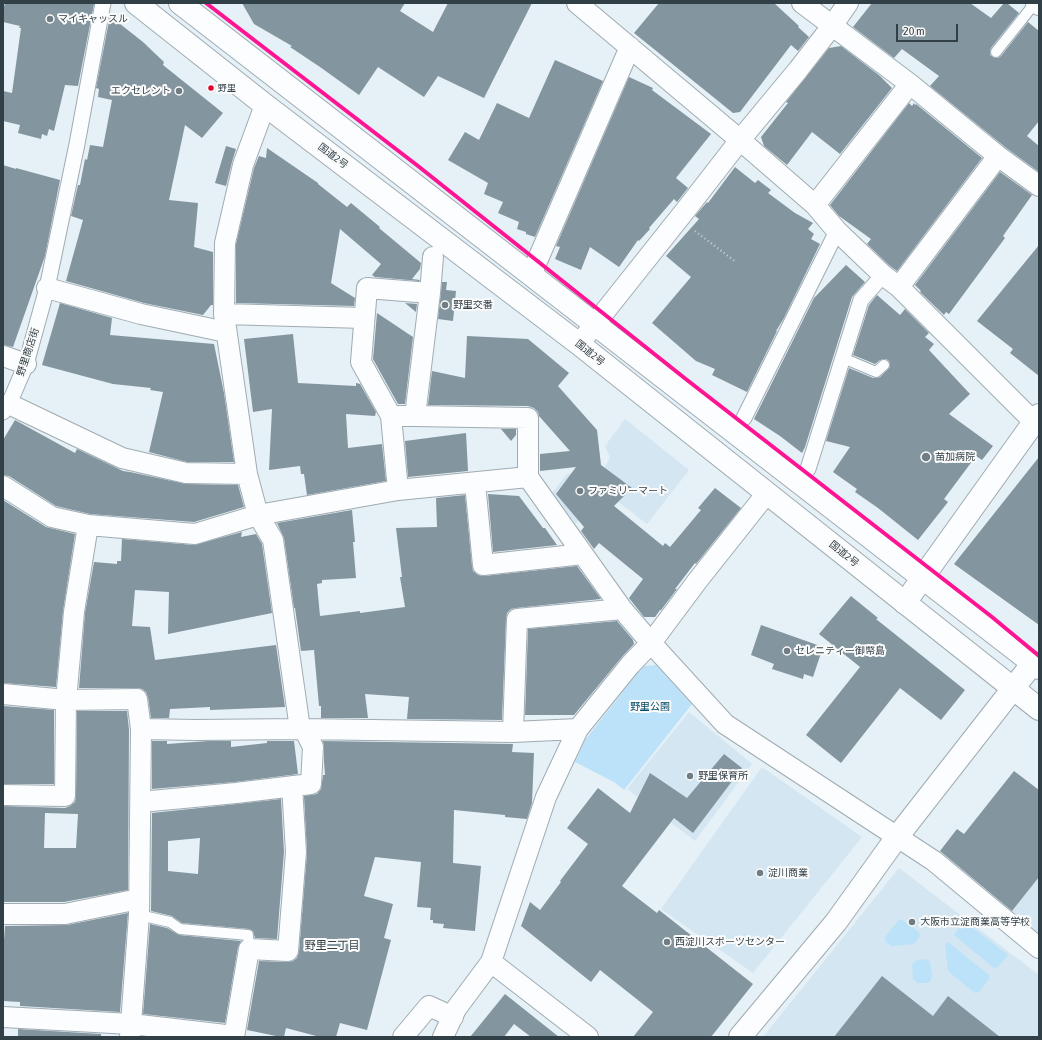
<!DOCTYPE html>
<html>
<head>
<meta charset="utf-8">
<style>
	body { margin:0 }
	#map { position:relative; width:1042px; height:1040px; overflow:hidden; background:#e5f0f7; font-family:"Asap Condensed",sans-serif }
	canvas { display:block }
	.frame { position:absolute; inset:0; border:4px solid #313f46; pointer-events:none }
	.scale { position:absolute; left:896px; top:24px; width:62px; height:18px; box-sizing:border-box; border:2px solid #313f46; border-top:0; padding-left:5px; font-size:12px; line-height:14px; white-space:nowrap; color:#313f46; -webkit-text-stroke:3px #fbfbfb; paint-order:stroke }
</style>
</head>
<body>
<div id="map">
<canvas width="1042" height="1040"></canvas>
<div class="frame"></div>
<div class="scale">20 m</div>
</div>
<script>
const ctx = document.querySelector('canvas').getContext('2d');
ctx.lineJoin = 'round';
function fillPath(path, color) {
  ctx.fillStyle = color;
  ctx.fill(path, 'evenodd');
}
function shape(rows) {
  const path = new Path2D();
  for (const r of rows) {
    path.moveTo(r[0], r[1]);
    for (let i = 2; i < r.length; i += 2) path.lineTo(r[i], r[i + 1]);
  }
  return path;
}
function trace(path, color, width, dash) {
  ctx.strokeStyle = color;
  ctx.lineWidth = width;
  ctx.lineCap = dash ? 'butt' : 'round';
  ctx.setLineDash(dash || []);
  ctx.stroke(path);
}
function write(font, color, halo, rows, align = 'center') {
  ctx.font = font + ' "Asap Condensed","Noto Sans JP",sans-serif';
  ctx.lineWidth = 4;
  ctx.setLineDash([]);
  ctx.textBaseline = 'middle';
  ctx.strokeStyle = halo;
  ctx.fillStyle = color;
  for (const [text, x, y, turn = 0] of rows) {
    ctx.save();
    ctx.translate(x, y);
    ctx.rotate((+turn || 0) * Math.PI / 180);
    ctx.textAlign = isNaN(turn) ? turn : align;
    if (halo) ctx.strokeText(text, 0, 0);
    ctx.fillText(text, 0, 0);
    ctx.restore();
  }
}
const built = shape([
	[625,419,689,470,647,524,604,491,576,524,552,493,567,474,605,467,610,457,605,446],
	[689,712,752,764,695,841,627,789],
	[762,767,862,837,753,973,661,909],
	[899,868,1039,975,1039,1037,763,1037],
	[1039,877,1039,936,1010,913]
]);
const green = shape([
	[656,665,692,704,624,790,614,782,575,762,585,740,643,666],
	[899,920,902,920,919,932,920,936,914,944,892,946,886,942,885,937],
	[964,921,1008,955,998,967,994,968,954,935],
	[948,942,989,975,989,979,979,992,975,993,948,971,945,945],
	[927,959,930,962,932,974,931,979,930,982,926,983,918,983,913,979,912,965,915,961,919,960]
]);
const building = shape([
	[5,3,94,4,78,86,65,85,54,131,49,129,47,136,42,134,41,139,18,133,20,125,3,121,3,91,12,93,21,28,19,28,20,26,3,22,3,10],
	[242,3,405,3,400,11,433,32,448,3,532,3,484,98,438,76,424,97,378,67,359,95,320,67,290,47,292,46,254,24],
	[659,3,774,3,799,26,798,27,809,37,798,51,791,45,740,112,733,113,634,33],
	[872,3,970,3,991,18,1004,3,1007,3,1019,13,991,48,990,51,990,55,995,58,998,58,1001,56,1028,22,1039,31,1039,121,1027,136,1039,146,1039,172,1005,147,930,86,939,76,902,49,894,58,853,27],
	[110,16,143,42,164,62,163,65,223,113,202,138,185,125,169,200,198,203,194,247,213,252,213,305,211,305,203,315,144,303,66,281,83,220,71,216,78,185,80,185,85,159,87,160,90,145,103,147,112,100,98,97,99,89,96,88],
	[841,46,880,76,892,88,840,154,812,132,787,165,764,146,761,137,788,103,786,102,829,48],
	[555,60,603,81,535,237,526,234,526,232,517,229,519,222,498,213,503,202,484,194,488,183,448,160,465,132,479,140,497,103,529,118],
	[629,77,653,88,652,90,711,134,676,178,688,188,677,202,674,199,649,228,650,229,639,241,638,240,619,267,590,247,581,270,555,259,560,247,556,246],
	[909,103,912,106,914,103,915,105,916,104,982,158,897,271,890,266,867,244,871,239,839,216,830,205],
	[226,146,236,149,232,162,226,186,215,183],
	[267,148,318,183,318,184,347,207,351,203,380,227,379,228,421,263,420,269,412,279,420,280,419,281,375,277,372,275,381,264,340,229,331,283,355,298,354,306,236,303,236,244,254,168,259,156,266,158],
	[3,165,16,169,16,168,60,180,45,256,13,347,3,345],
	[735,167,755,183,758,180,771,190,768,193,795,213,813,223,808,229,814,234,811,239,820,244,784,318,776,331,777,331,747,392,712,375,715,369,696,361,652,323,691,277,666,256,699,219,695,216,707,202,708,203],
	[1000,172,1032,195,1003,236,1005,238,949,314,946,312,944,315,920,292,921,291,915,285],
	[1039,245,1039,376,1010,353,1013,349,977,321],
	[846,265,865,282,852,297,805,447,802,453,780,436,754,419,814,298],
	[442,282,447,282,446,290,456,291,453,321,438,319],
	[877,295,900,315,905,309,929,333,925,337,934,344,929,350,970,394,949,414,993,446,982,460,976,456,944,499,948,502,918,540,878,508,855,492,857,489,833,472,850,447,826,441,849,368,873,378,877,378,880,377,890,367,890,364,889,361,886,359,880,360,875,364,853,355,869,305],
	[60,303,112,318,110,335,214,344,224,393,234,462,187,462,149,452,163,392,150,390,151,388,113,384,42,365],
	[405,303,417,304,416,312],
	[377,313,413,337,405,404,398,404,373,359],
	[293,334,298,383,356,386,356,383,360,384,376,412,375,416,346,414,348,448,382,444,386,481,307,495,304,474,301,474,300,466,269,470,272,409,253,412,244,339],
	[467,336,528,339,569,373,558,386,597,430,601,465,632,488,614,506,663,546,665,543,670,547,701,510,698,508,715,488,741,508,696,564,695,563,675,589,677,589,661,610,660,610,655,617,644,617,629,598,643,579,599,543,594,549,581,531,584,527,556,494,576,467,540,471,540,454,570,451,539,416,538,412,534,408,528,406,428,405,432,371,465,378],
	[15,420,75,453,77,449,123,471,130,472,186,484,238,485,244,507,194,522,90,514,56,506,9,476,3,475,3,440],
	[501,429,516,429,516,435,511,441],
	[466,433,468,471,408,477,405,441],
	[1039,457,1039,625,954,564],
	[488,494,519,496,543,528,545,528,557,545,493,552],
	[465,495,472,566,473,571,478,575,484,576,577,566,601,599,516,608,511,609,507,613,506,619,502,720,407,719,409,697,365,694,368,718,321,718,321,706,319,706,314,650,301,651,295,608,294,608,284,538,277,523,352,510,355,542,353,542,356,578,322,580,322,583,317,584,320,616,360,611,360,613,405,607,400,577,402,577,396,528,437,527,436,498],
	[3,500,46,527,75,534,63,611,56,687,3,683],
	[242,532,241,537,256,534,262,544,272,613,168,634,169,592,135,590,132,626,150,627,155,660,276,645,285,707,210,710,210,707,170,709,169,718,151,718,148,697,146,692,142,689,137,688,79,688,85,613,94,562,117,564,117,561,121,561,122,539,194,545],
	[851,596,878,618,876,619,965,690,941,720,900,688,841,763,806,735,860,667,819,634],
	[617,621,633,640,634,644,621,658,574,715,525,715,528,629],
	[761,625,823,647,813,677,804,674,803,679,772,669,774,664,751,655],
	[3,706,54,710,54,784,3,784],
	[77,711,127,711,129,730,128,890,64,902,3,902,3,806,65,808,70,806,75,802,76,796],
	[45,813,78,814,76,848,44,848],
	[152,741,167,741,167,744,208,741,231,741,231,747,267,743,267,741,294,741,298,774,235,782,152,789],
	[323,741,513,744,512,752,534,753,532,803,527,819,505,817,505,815,454,810,453,863,481,866,475,931,443,928,444,924,433,923,433,920,430,920,431,908,417,907,421,862,375,857,364,896,393,904,384,938,391,940,367,1030,340,1023,336,1037,320,1037,286,1028,284,1037,281,1037,247,1030,259,961,287,962,293,961,297,958,299,952,307,853,304,796,317,794,321,789,323,775,325,775,324,762,324,748],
	[724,754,742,768,693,833,674,818,622,886,657,913,659,910,753,984,711,1037,633,1037,653,1012,600,970,591,982,521,926,530,902,540,910,561,882,560,881,588,844,567,828,598,788,630,813,650,773,687,798],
	[1014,771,1039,790,1039,877,1012,911,940,851,957,829,964,834],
	[281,799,284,852,277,939,255,938,253,931,249,929,182,923,172,916,151,911,152,813,237,804],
	[200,838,198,874,168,871,168,841],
	[128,913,120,1012,20,1006,20,1002,3,1001,4,964,3,964,3,955,5,926,67,925],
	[150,924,167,928,179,935,241,941,238,947,225,1023,143,1014],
	[882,976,933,1016,948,996,1000,1037,834,1037],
	[505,994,559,1037,531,1037,514,1024,504,1037,470,1037],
	[18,1029,101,1034,101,1037,18,1037]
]);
const path = shape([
	[695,231,736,262]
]);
const service = shape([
	[996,52,1035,3],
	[843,358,876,372,884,365],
	[139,915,170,922,180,929,248,935,249,949]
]);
const pedestrian = shape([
	[3,412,9,404,26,364,47,288,77,144,103,3],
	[744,418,837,231],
	[808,469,861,300,883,275]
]);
const minor = shape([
	[577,3,740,140,815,205,837,231,883,275,899,287,1034,422,1039,426],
	[802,3,910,84,998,156,1039,186],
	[265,105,243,165,225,243,224,314,247,474,258,515,273,540,300,729],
	[815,205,910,84],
	[531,275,630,47],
	[899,287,998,156],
	[47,288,141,314,226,332],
	[224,314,364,318],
	[579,344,688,207,740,140,798,70,832,26,848,3],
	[3,356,26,364],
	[9,404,122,458,186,473,247,474],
	[391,416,361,362,367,288,430,293],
	[415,416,430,293,433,257],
	[475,483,483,565,583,554],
	[3,486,52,517,88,525,195,534,258,515,398,490,528,477],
	[398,490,391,416,415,416,528,418,528,477,622,609,651,643,725,724,934,861,1039,948],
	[3,694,66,700,137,699,141,729,139,915,130,1037],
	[141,729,196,730,300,729,513,732,578,729],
	[513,732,517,619,622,609],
	[3,795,65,796,66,700,74,612,88,525],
	[141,802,236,793,311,784,313,747,304,729],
	[3,914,65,914,139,899],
	[491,962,588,1037],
	[3,1017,131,1024,234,1036],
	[234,1037,249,949,288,951,296,852,292,786],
	[403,1037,429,1006,453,1017],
	[443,1037,456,1009,491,962,546,797,578,729,630,665,651,643,698,580,767,493]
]);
const tertiary = shape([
	[1037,3,1039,4],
	[905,603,923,577,1039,415],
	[740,1037,836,922,897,837,1033,663]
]);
const trunk = shape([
	[136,3,265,105,579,344,1039,709],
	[180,3,1039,668]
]);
const rail1 = shape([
	[206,3,418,166,687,380,992,617,1039,656]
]);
const markers = [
	[50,19,4,"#707d84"],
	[211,88,3.5,"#e4002b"],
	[179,91,4,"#707d84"],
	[445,305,4,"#707d84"],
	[926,457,5,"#707d84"],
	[580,491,4,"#707d84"],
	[787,651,4,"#707d84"],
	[690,776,4,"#707d84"],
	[760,873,4,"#707d84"],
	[912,922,4,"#707d84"],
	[667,942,4,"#707d84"]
];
const busNames = [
	["野里",218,88]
];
const poiNames = [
	["マイキャッスル",58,19],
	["エクセレント",171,91,"right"],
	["野里交番",453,305],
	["苗加病院",935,457],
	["ファミリーマート",588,491],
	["セレニティー御幣島",795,651],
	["野里保育所",698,776],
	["淀川商業",768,873],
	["大阪市立淀商業高等学校",920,922],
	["西淀川スポーツセンター",675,942]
];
const streetNames = [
	["国道2号",333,156,37],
	["野里商店街",28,352,-72],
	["国道2号",590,353,38],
	["国道2号",844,554,39]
];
const parkNames = [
	["野里公園",650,707]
];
const neighbourhoodNames = [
	["野里二丁目",332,946]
];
fillPath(built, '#d4e6f2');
fillPath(green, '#bbe2f8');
fillPath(building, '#83959e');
trace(service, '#a0abb2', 12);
trace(pedestrian, '#a0abb2', 17);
trace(minor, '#a0abb2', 22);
trace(tertiary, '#a0abb2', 24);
trace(trunk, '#a0abb2', 24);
trace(path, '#cbcfd1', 2.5, [1, 3]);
trace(service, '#fbfdfe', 10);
trace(pedestrian, '#fbfdfe', 15);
trace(minor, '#fbfdfe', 20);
trace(tertiary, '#fbfdfe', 22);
trace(trunk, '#fbfdfe', 22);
trace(rail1, '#ff1493', 4);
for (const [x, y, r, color] of markers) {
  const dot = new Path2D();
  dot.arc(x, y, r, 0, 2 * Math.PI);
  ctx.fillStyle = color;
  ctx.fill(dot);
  trace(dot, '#fbfbfb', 1.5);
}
write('9px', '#313f46', '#fbfbfb', busNames, 'left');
write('10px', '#313f46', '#fbfbfb', poiNames, 'left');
write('10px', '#313f46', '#fbfbfb', streetNames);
write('10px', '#014967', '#fbfbfb', parkNames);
write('11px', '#313f46', '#fbfbfb', neighbourhoodNames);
</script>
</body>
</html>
